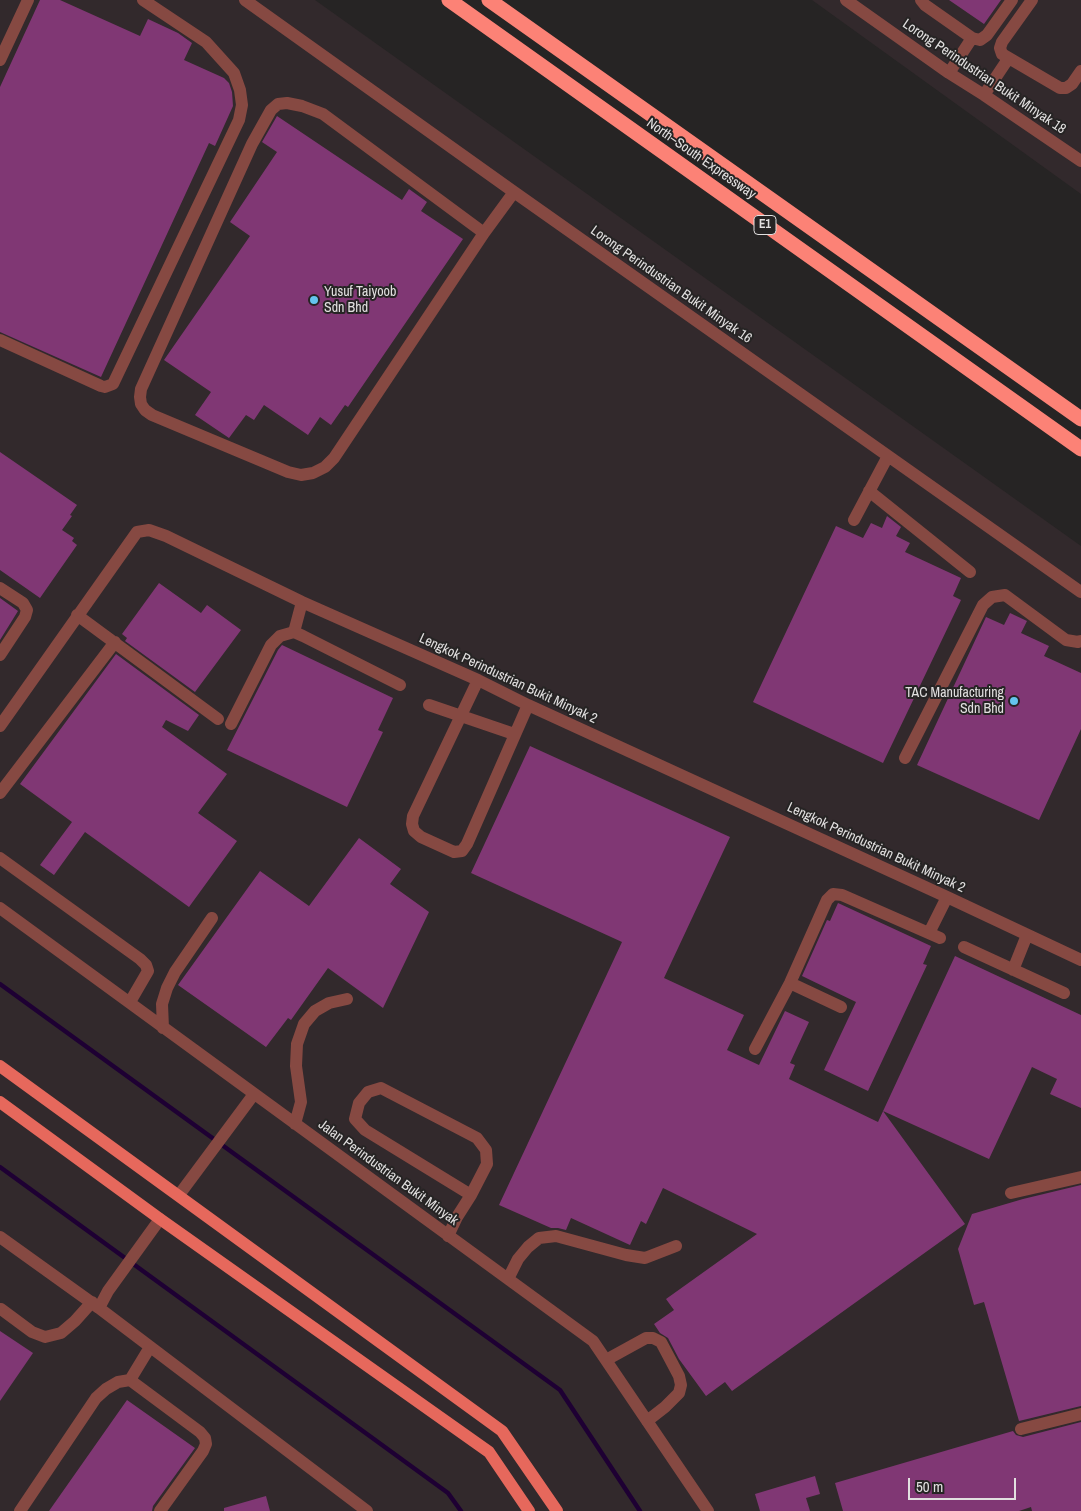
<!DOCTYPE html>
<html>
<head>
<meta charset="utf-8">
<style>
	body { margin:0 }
	#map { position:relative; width:1081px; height:1511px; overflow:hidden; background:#262424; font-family:"Archivo Narrow",sans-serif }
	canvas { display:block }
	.scale { position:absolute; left:908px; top:1478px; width:108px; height:22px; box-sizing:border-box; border:2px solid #e2e0e0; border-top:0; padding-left:6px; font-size:15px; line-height:18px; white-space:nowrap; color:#e2e0e0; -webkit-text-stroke:4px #262424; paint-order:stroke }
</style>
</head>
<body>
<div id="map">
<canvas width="1081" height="1511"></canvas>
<div class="scale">50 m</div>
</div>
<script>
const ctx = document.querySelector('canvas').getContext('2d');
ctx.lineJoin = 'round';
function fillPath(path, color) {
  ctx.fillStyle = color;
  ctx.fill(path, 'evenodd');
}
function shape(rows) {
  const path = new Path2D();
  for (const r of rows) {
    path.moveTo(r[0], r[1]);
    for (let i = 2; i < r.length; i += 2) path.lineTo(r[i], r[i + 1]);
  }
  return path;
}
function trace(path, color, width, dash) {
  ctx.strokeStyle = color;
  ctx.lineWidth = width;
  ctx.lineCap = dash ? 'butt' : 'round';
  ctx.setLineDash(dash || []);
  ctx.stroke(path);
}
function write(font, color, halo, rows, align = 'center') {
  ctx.font = font + ' "Archivo Narrow",sans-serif';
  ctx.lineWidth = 4;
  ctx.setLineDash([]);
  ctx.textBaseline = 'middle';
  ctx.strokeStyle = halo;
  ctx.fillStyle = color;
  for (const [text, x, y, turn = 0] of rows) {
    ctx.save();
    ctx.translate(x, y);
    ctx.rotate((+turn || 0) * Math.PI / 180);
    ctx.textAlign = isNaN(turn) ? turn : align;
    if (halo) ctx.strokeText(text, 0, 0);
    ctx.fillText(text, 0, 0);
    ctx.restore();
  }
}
const built = shape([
	[0,0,315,0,1081,546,1081,1511,0,1511],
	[812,0,1081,0,1081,194]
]);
const stream = shape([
	[0,984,560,1390,640,1511],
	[0,1167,448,1493,461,1511]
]);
const building = shape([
	[40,0,60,0,140,36,148,19,178,33,192,43,184,60,224,78,229,83,232,92,233,106,215,146,209,143,101,377,0,332,0,87],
	[949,0,1001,0,984,24],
	[277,116,402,200,409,189,427,202,421,211,463,239,348,407,345,405,331,425,320,417,308,435,264,405,254,420,246,415,229,438,195,415,211,392,164,360,250,236,230,222,277,152,262,142],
	[0,452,77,505,70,515,72,516,62,530,74,538,72,541,77,545,40,598,0,570],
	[887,516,901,527,896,536,910,543,905,552,961,578,953,596,961,600,883,763,753,702,836,526,863,538,871,523,882,528],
	[159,583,201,613,207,605,241,630,195,692,125,641,127,638,122,634],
	[0,598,18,611,0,640],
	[1010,613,1027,621,1021,633,1049,646,1044,656,1081,673,1081,729,1039,820,917,765,986,617,1004,625],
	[282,645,393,698,378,730,383,732,347,807,227,750,278,650],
	[116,654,199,715,188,731,166,720,162,727,227,774,198,813,237,841,189,907,85,832,54,875,40,865,72,822,20,784],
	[530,746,730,837,664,978,744,1015,727,1050,759,1065,785,1011,809,1022,790,1063,795,1065,789,1079,878,1122,955,956,1081,1015,1081,1108,1050,1094,1057,1079,1032,1067,989,1159,883,1111,965,1224,732,1391,725,1382,706,1396,679,1359,668,1338,660,1333,654,1324,674,1310,666,1299,757,1234,663,1188,646,1224,641,1221,630,1245,571,1218,566,1230,558,1228,551,1228,499,1205,622,942,471,873],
	[359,838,401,869,390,884,429,912,383,1008,328,968,291,1020,288,1018,266,1047,178,985,260,871,309,906],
	[838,903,931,946,923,964,927,965,868,1091,824,1070,856,1002,802,976,827,920,830,921],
	[1081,1185,1081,1406,1019,1421,984,1302,974,1305,958,1249,972,1214,1023,1199],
	[0,1331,33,1353,0,1401],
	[127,1400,195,1448,153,1506,152,1511,49,1511],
	[1081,1422,1081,1511,1032,1511,1031,1507,1019,1511,843,1511,835,1483,1013,1431,1016,1435,1023,1437],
	[815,1476,820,1494,806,1498,810,1511,760,1511,755,1494],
	[266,1496,270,1511,224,1511,224,1508]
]);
const minor = shape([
	[245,0,514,192,1081,592],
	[846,0,949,73,984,95,1081,161],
	[921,0,925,5,972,38,980,40,987,35,1012,0],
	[1032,0,1002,42,1000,48,1002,54,1060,88,1066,88,1072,84,1081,71],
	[0,60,28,0],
	[949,73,972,38],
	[984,95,1008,59],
	[484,233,323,114,302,106,287,103,278,104,271,110,252,144,141,389,140,397,141,404,145,410,152,415,288,472,301,475,313,473,325,467,334,458,484,233,514,192],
	[0,340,101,386,105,387,113,384,239,120,242,105,240,90,234,73,206,42,143,0],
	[869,491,970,572],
	[854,520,888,456],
	[0,588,23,603,27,610,25,617,0,655],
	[77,615,218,719],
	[294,632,302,602],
	[478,680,413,816,412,824,414,831,421,837,454,852,462,851,467,844,528,705],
	[429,705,514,734],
	[231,724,271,645,280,636,294,632,303,636,400,685],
	[0,726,137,532,149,530,166,536,302,602,478,680,528,705,947,897,1081,960],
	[905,758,983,605,992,597,1005,595,1066,640,1078,642,1081,641],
	[0,793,115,642],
	[0,858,140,959,146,965,148,971,130,1002],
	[0,908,593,1341,708,1511],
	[929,933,947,897],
	[964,947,1064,993],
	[1013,970,1027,935],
	[790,983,841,1007],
	[163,1028,162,1004,167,988,175,972,212,918],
	[755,1049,790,983,827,900,833,894,842,895,940,938],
	[295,1124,301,1102,296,1066,297,1044,304,1024,315,1011,329,1003,347,999],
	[1011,1193,1081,1177],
	[179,1195,254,1094],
	[448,1236,457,1217,471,1195,487,1164,486,1150,477,1138,381,1088,368,1092,359,1103,355,1119,365,1130,471,1195],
	[0,1237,99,1308,367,1511],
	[508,1279,518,1259,528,1247,539,1238,556,1236,626,1255,645,1258,676,1246],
	[99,1308,108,1291,160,1219],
	[1,1309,32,1332,45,1337,61,1333,75,1321,92,1302],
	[606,1360,646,1338,653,1338,661,1342,679,1376,681,1385,679,1393,665,1407,647,1421],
	[130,1380,150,1347],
	[1021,1429,1081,1414],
	[20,1511,96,1398,106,1389,118,1382,130,1380,200,1432,205,1438,206,1444,203,1451,160,1511]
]);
const major = shape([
	[0,1066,502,1431,557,1511],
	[0,1102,160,1219,489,1452,529,1511]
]);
const highway = shape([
	[449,0,1081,449],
	[489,0,1081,419]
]);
const markers = [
	[314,300,5,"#64c5ee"],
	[1014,701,5,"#64c5ee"]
];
const shields = [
	[765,225,22]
];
const shieldNames = [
	["E1",765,225]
];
const streetNames = [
	["Lorong Perindustrian Bukit Minyak 18",984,77,34],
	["North–South Expressway",701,159,35],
	["Lorong Perindustrian Bukit Minyak 16",671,285,35],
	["Lengkok Perindustrian Bukit Minyak 2",508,679,25],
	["Lengkok Perindustrian Bukit Minyak 2",876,848,25],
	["Jalan Perindustrian Bukit Minyak",388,1173,36]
];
const poiNames = [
	["Yusuf Taiyoob",324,292],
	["Sdn Bhd",324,308],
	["TAC Manufacturing",1004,693,"right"],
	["Sdn Bhd",1004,709,"right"]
];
fillPath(built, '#32292c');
trace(stream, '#1e0033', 4.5);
fillPath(building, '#803774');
trace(minor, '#864942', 12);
trace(major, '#e6685c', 12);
trace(highway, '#fc8276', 15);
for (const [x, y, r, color] of markers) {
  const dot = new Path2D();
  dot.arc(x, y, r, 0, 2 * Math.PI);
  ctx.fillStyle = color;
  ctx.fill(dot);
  trace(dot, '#262424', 2);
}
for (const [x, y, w] of shields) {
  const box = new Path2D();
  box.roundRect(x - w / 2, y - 9.5, w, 19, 4);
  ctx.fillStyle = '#262424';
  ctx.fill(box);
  trace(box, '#e2e0e0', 1);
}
write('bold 12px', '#e2e0e0', null, shieldNames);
write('14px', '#e2e0e0', '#262424', streetNames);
write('14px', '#e2e0e0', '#262424', poiNames, 'left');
</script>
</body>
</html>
